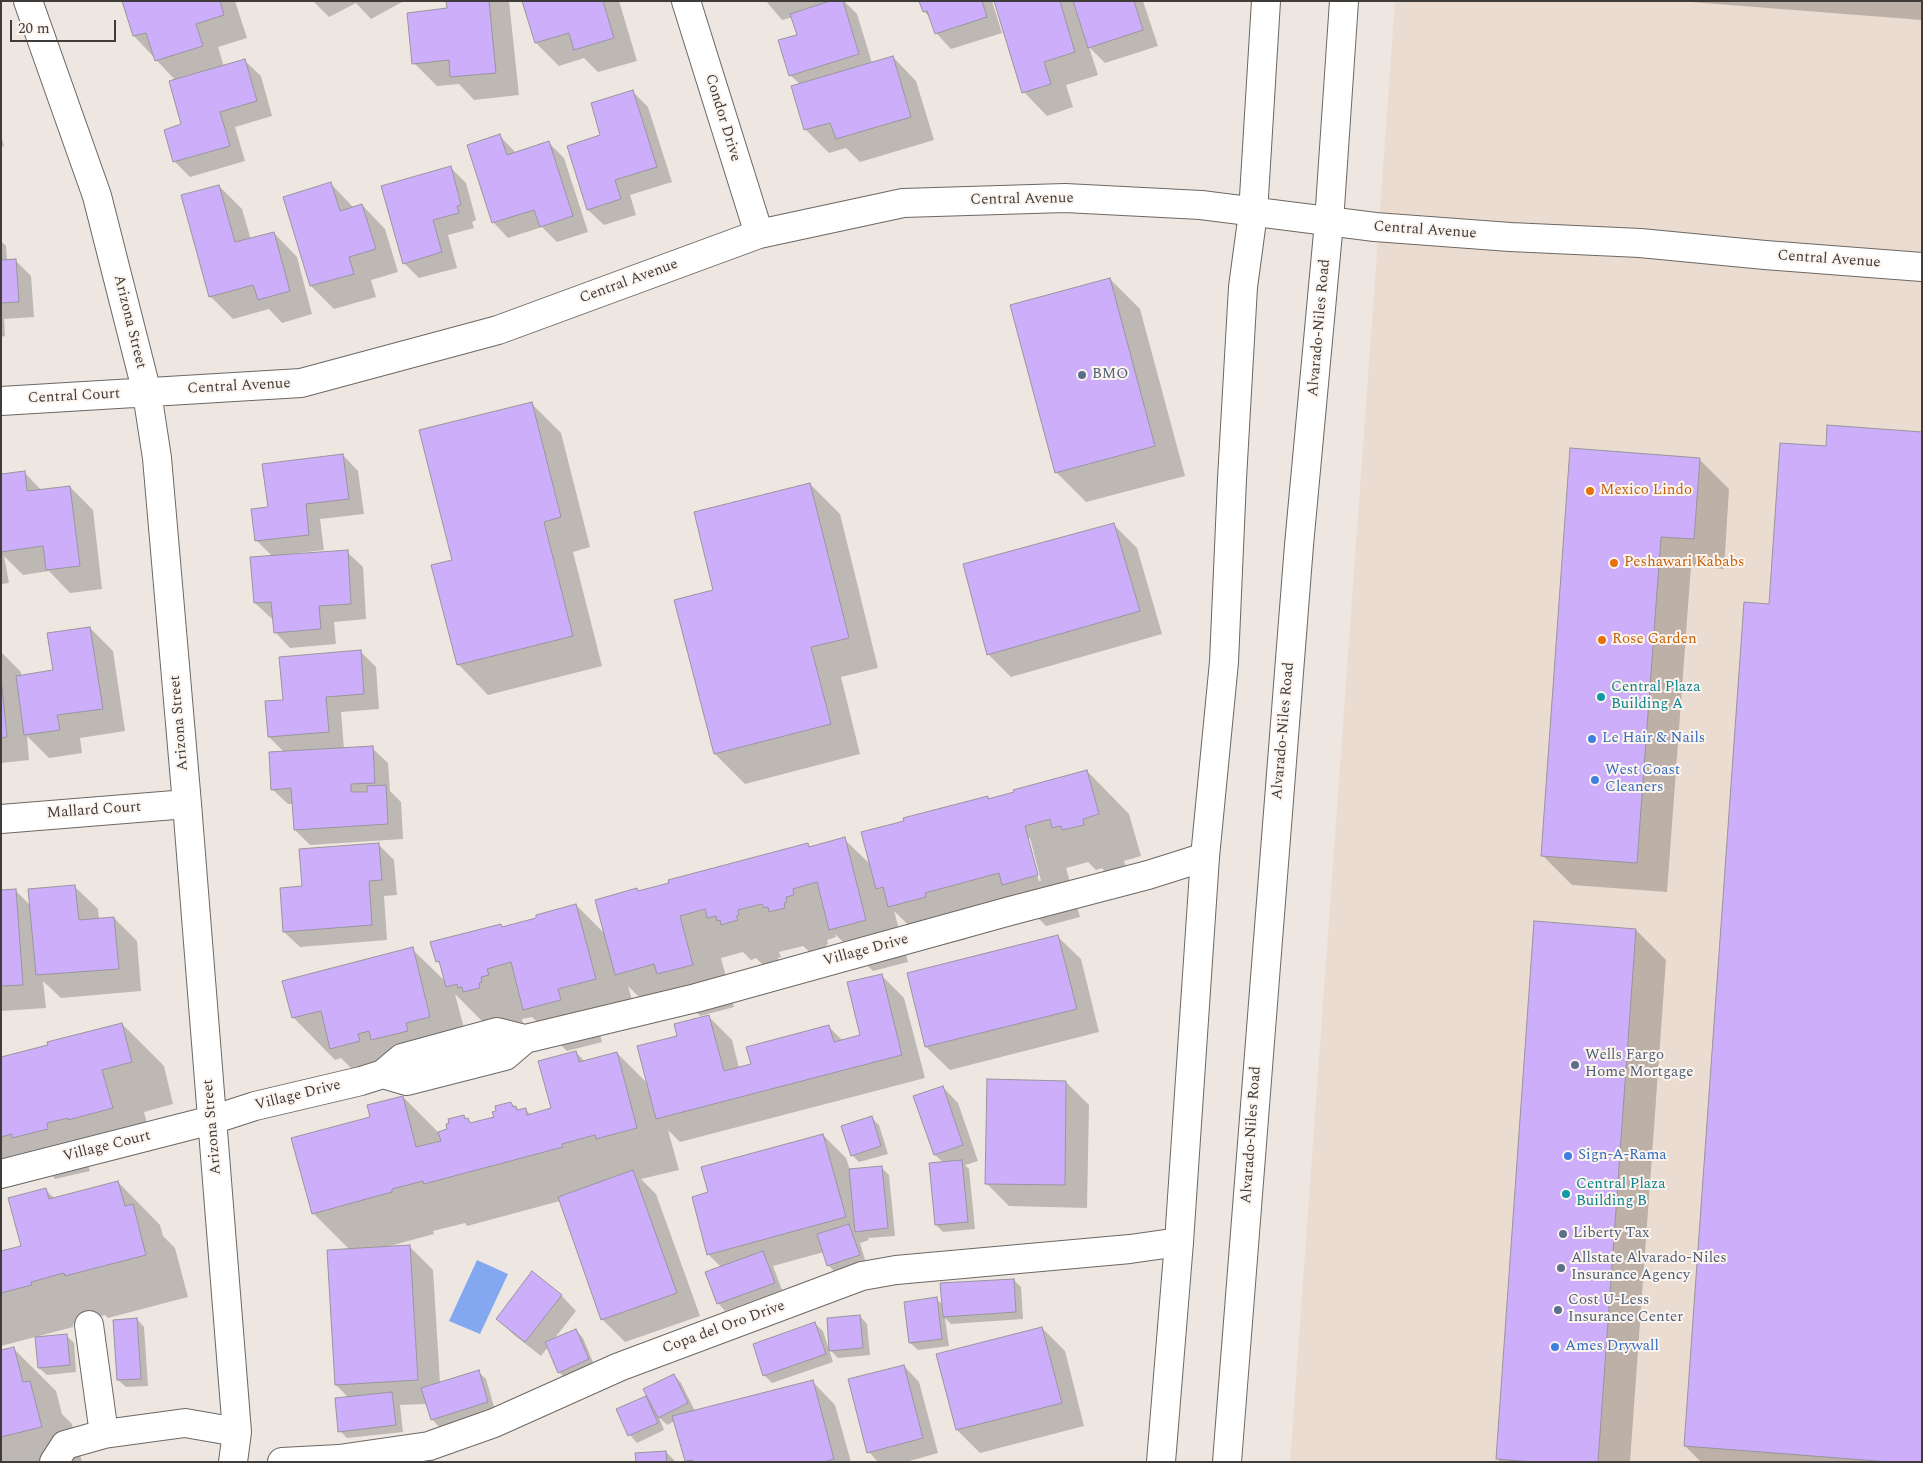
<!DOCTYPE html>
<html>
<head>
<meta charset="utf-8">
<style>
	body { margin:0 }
	#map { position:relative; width:1923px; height:1463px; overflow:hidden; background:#eee6e1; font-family:Spectral,serif }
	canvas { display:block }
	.frame { position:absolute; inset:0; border:2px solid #3f3c39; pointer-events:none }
	.scale { position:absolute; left:10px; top:20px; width:106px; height:22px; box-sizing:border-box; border:2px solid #3f3c39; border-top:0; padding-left:6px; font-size:15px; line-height:18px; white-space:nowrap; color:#3f3c39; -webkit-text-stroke:4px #fcf4ee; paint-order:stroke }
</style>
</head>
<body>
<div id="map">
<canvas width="1923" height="1463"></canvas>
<div class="frame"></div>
<div class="scale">20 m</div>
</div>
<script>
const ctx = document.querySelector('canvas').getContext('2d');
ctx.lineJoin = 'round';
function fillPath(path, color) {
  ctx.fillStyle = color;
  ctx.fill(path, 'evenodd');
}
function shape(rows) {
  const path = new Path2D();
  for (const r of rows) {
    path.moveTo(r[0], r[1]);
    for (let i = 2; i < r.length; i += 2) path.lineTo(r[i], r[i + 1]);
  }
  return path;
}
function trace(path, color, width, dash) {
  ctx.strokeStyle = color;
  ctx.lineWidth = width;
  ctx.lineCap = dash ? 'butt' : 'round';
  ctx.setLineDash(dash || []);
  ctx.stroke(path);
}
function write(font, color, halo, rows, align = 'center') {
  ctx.font = font + ' Spectral,serif';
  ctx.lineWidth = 4;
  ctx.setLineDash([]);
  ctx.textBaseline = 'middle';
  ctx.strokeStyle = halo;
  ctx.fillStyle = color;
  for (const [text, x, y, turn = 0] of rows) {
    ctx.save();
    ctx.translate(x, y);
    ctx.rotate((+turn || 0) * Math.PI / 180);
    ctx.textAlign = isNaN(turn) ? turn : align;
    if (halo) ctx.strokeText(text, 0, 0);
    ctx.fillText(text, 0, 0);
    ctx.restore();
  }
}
const built = shape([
	[1395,1,1922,1,1922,1462,1290,1462]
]);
const water = shape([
	[477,1260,508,1274,480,1334,449,1321]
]);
const shadow = shape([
	[124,1,235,1,247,38,218,47,224,67,245,61,261,76,272,116,235,127,245,161,190,177,174,161,183,125,176,81,134,36],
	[313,1,404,1,371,19,356,3,329,17],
	[447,1,509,1,519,95,474,100,459,84,437,86,414,63,448,9],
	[524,1,619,1,637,61,598,72,584,58,559,66,536,43],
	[766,1,844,1,857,14,872,63,893,57,916,81,934,140,860,162,846,148,829,153,806,130,800,84,790,75,799,35,793,17,782,20],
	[920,1,992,1,1002,33,951,49,936,33,931,19,924,11],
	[996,1,1143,1,1158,46,1105,63,1089,47,1098,75,1066,85,1073,107,1047,116,1024,92],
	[1678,1,1922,1,1922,20],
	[632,91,648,107,672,182,630,195,636,215,604,225,588,210,602,136],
	[1,135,4,146,1,147],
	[500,136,516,153,549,143,564,158,588,232,557,242,542,227,508,238,493,222],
	[451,168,466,183,476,220,472,222,474,228,448,235,457,268,419,278,404,263],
	[330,183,354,208,362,205,385,229,398,272,371,280,376,297,334,309,311,286,284,197],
	[219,186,242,209,251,240,274,233,297,257,312,314,282,323,269,309,233,319,210,296],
	[1,241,6,246,7,261,15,260,31,276,34,317,4,319,5,336,1,337],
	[1110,279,1140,309,1185,476,1086,502,1056,472],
	[531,403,561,433,590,547,573,552,602,666,488,695,458,664,453,561],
	[1571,450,1699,459,1729,489,1724,569,1691,566,1667,892,1572,885,1542,855],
	[343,455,358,471,364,514,320,519,324,550,290,554,291,556,347,552,363,567,366,619,334,622,336,644,290,648,275,632,274,618,271,618,255,603,273,557,256,540,269,508],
	[25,473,42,491,70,487,93,510,102,589,70,593,49,571,23,575,4,556,9,583,1,584,1,475],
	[810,484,840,514,878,668,841,677,860,754,745,784,715,754,715,591],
	[1114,525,1137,548,1162,634,1011,677,988,654],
	[1770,605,1922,1462,1701,1462,1685,1446],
	[90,628,113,651,125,731,80,738,82,753,49,758,27,736,29,760,1,763,1,652,21,672,21,676,55,671],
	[360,651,376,667,379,709,341,712,344,749,372,748,388,763,390,791,401,802,403,839,310,845,295,830,293,804,288,804,272,789,285,753,269,737,267,703,284,701],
	[1087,771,1129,814,1141,856,1124,861,1126,867,1105,872,1102,868,1096,870,1088,862,1066,868,1080,917,1046,926,1036,916,966,935,967,939,932,948,894,911,908,962,873,971,835,934,836,937,827,940,828,944,826,945,827,950,812,954,803,946,779,952,781,957,778,958,779,962,764,966,756,958,751,960,743,952,721,958,734,1007,700,1016,692,1007,658,1016,628,986,638,1021,599,1031,602,1042,567,1051,532,1017,522,1019,523,1024,489,1028,455,994,472,1059,407,1074,374,1091,341,1058,335,1060,293,1017,412,949,446,982,442,966,437,961,501,925,504,928,538,919,576,905,606,935,639,892,807,844,810,848,844,839,871,865,987,797,990,800],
	[1027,838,1030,838,1041,881,1039,881],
	[378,844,394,860,397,895,384,896,387,940,300,947,284,932,303,887],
	[74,886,98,909,99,920,114,918,137,941,141,991,61,998,43,981,46,1008,1,1011,1,891,15,890,31,906],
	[1636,930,1666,960,1630,1462,1500,1462,1497,1458],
	[1057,936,1081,959,1099,1032,950,1070,926,1047],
	[881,975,904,998,925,1078,680,1142,668,1130,679,1170,641,1179,656,1194,700,1316,625,1342,602,1319,560,1201,467,1226,465,1223,433,1231,434,1234,386,1247,410,1247,433,1270,440,1383,478,1372,486,1379,495,1410,439,1427,432,1419,427,1404,400,1405,403,1432,347,1438,340,1431,349,1398,336,1385,350,1250,313,1213,372,1118,403,1097,439,1133,448,1130,463,1117,472,1124,495,1118,511,1103,520,1111,526,1110,531,1115,552,1109,576,1052,585,1062,617,1053,648,1084,679,1037,709,1017,732,1040,739,1068,752,1065,829,1027,843,1041,862,1036],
	[122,1024,164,1066,173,1104,144,1112,154,1150,112,1161,110,1159,88,1165,90,1171,55,1179,52,1176,11,1187,1,1178,1,1058],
	[1066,1082,1089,1105,1087,1208,1009,1206,986,1183],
	[943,1087,958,1103,978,1161,965,1165,969,1169,975,1229,943,1232,936,1225,944,1163,935,1155,915,1097],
	[872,1118,879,1125,888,1154,859,1162,852,1155],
	[823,1135,846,1158,850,1170,882,1168,889,1175,895,1236,868,1238,869,1240,860,1243,866,1263,836,1273,828,1265,824,1252,773,1266,782,1290,725,1311,718,1303,721,1267,708,1254,709,1193],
	[118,1182,160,1225,163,1236,175,1248,188,1297,108,1318,105,1315,73,1324,73,1327,1,1346,1,1253,22,1247,46,1190,55,1199],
	[1014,1280,1021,1287,1023,1319,951,1324,945,1318,949,1346,918,1350,910,1343,936,1299,943,1305],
	[561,1295,576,1311,554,1339,576,1330,583,1338,595,1367,566,1379,559,1372,548,1347,541,1356,513,1334,497,1318],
	[860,1316,867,1324,870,1355,838,1358,830,1350],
	[137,1319,144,1327,148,1386,126,1387,118,1380],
	[815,1324,823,1331,833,1362,772,1383,764,1375],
	[1042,1328,1065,1351,1084,1426,980,1453,957,1430,938,1355],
	[66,1335,74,1343,76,1372,47,1375,39,1368],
	[14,1349,56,1391,62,1414,72,1424,82,1462,1,1462,1,1352],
	[904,1366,919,1382,938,1453,906,1462,878,1462,869,1452],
	[674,1375,681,1383,695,1411,812,1381,835,1405,851,1462,687,1462,675,1421,667,1425,659,1417,664,1430,637,1443,630,1435,618,1410,645,1397,651,1403],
	[666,1452,676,1462,637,1462]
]);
const building = shape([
	[122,1,220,1,224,15,196,24,203,46,155,61,146,33,133,36,122,1],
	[446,1,489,1,496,73,450,77,449,60,412,64,407,13,447,8,446,1],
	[522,1,603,1,614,38,574,50,569,33,535,43,522,1],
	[830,1,843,1,859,54,789,76,778,40,797,35,790,14,830,1],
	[919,1,982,1,987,17,935,34,927,11,923,12,919,1],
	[994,1,1060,1,1075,52,1044,62,1051,84,1022,93,994,1],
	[1073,1,1134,1,1143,30,1088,48,1073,1],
	[893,56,911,117,836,139,830,123,804,130,791,86,893,56],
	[245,59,257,101,220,112,230,146,173,162,164,130,181,124,169,81,245,59],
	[633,90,657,167,615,180,621,199,587,210,567,146,600,135,591,103,633,90],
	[500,134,507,155,549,141,573,216,540,227,534,210,492,223,467,145,500,134],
	[451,166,461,205,457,206,459,213,433,220,442,252,403,264,381,186,451,166],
	[331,182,340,211,362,204,376,249,349,257,354,274,310,286,283,197,331,182],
	[219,185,235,242,274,232,290,291,258,300,253,285,209,297,181,195,219,185],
	[16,259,19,302,1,303,1,260,16,259],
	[1110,278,1155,446,1055,473,1010,305,1110,278],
	[532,402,561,517,544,522,573,636,457,665,431,565,452,560,419,430,532,402],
	[1827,425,1922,432,1922,1462,1890,1462,1684,1446,1744,602,1769,604,1780,443,1826,446,1827,425],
	[1570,448,1700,458,1694,539,1661,537,1637,863,1541,856,1570,448],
	[343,454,349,499,306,504,309,535,255,541,251,509,268,507,262,464,343,454],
	[25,471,27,491,70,486,80,566,46,570,43,546,1,552,1,474,25,471],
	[810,483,849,638,811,647,831,724,714,754,674,600,713,590,694,512,810,483],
	[1114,523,1140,611,987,655,963,564,1114,523],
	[348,550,351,604,319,606,321,629,274,633,271,602,254,603,250,557,348,550],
	[90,627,103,709,57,715,60,730,24,735,16,676,53,670,47,633,90,627],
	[361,650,364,694,326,697,329,732,268,737,265,701,283,700,279,657,361,650],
	[1,678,7,737,1,738,1,678],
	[373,746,375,783,351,784,351,792,367,792,367,786,386,785,388,824,294,830,291,788,271,790,269,752,373,746],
	[1087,770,1099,814,1083,819,1084,825,1062,830,1061,826,1052,828,1050,819,1025,826,1038,875,1002,885,999,873,925,893,926,897,888,907,883,887,876,889,861,832,904,821,903,818,988,796,988,799,1014,792,1013,790,1087,770],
	[845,837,866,920,829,930,817,882,793,889,794,895,786,897,787,902,784,903,785,908,769,912,768,907,764,908,762,904,738,910,739,915,736,916,738,920,721,925,720,920,717,921,716,916,707,918,705,909,680,916,693,965,657,974,654,964,615,975,595,900,637,888,638,891,669,883,668,880,808,843,809,847,845,837],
	[379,843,382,880,369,881,372,925,283,932,280,888,302,886,299,849,379,843],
	[75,885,79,920,114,917,119,969,36,975,28,889,75,885],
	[16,889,23,985,1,986,1,890,16,889],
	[576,904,596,979,558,989,561,1000,523,1010,511,962,487,969,489,975,481,977,482,982,479,983,480,988,463,992,462,987,458,988,457,984,446,987,439,961,436,962,430,942,501,924,502,927,536,918,536,915,576,904],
	[1534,921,1636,929,1598,1462,1534,1462,1496,1459,1534,921],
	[1058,935,1077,1009,925,1047,907,973,1058,935],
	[413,947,430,1017,406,1023,408,1031,371,1040,369,1031,358,1034,360,1041,330,1049,321,1011,292,1018,282,981,413,947],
	[882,974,902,1055,656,1119,637,1046,677,1036,674,1024,709,1015,724,1071,751,1064,746,1047,829,1025,834,1042,860,1035,847,982,882,974],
	[122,1023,132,1062,102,1070,113,1108,68,1120,68,1118,47,1123,48,1129,12,1138,12,1134,1,1137,1,1057,48,1045,47,1042,122,1023],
	[576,1051,579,1062,617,1052,637,1128,596,1139,595,1135,562,1144,563,1147,424,1184,423,1181,392,1189,392,1192,312,1214,291,1138,370,1117,367,1105,403,1096,416,1147,441,1141,438,1132,447,1129,446,1124,449,1123,448,1119,464,1115,465,1119,468,1118,470,1123,494,1117,492,1112,496,1111,495,1106,511,1102,513,1107,516,1106,517,1110,526,1108,527,1115,551,1108,538,1061,576,1051],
	[987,1079,1066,1081,1065,1185,985,1184,987,1079],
	[943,1086,963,1145,934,1155,913,1096,943,1086],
	[872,1116,881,1146,851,1156,841,1126,872,1116],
	[823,1134,846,1217,707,1255,692,1197,708,1192,701,1167,823,1134],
	[962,1160,968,1222,935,1225,929,1163,962,1160],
	[882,1166,888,1228,855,1232,849,1169,882,1166],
	[633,1170,677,1293,601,1320,558,1197,633,1170],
	[118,1181,125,1206,133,1204,146,1255,65,1276,64,1273,31,1282,32,1285,1,1293,1,1251,21,1246,8,1198,46,1188,49,1199,118,1181],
	[849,1224,860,1255,827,1266,817,1234,849,1224],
	[410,1245,418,1380,335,1385,327,1250,410,1245],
	[763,1251,775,1283,717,1304,705,1272,763,1251],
	[532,1271,562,1295,525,1342,496,1319,532,1271],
	[1014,1279,1016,1312,943,1317,940,1283,1014,1279],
	[937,1297,942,1339,909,1343,904,1302,937,1297],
	[860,1315,863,1348,829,1351,827,1318,860,1315],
	[137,1318,141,1379,117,1380,113,1320,137,1318],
	[815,1322,826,1354,763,1376,753,1344,815,1322],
	[1042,1327,1062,1403,956,1430,936,1354,1042,1327],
	[576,1329,589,1359,558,1373,545,1342,576,1329],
	[67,1334,70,1365,38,1368,35,1337,67,1334],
	[14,1347,23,1382,30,1381,42,1427,1,1437,1,1350,14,1347],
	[904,1365,923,1438,867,1453,848,1379,904,1365],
	[479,1370,488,1402,431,1420,421,1388,479,1370],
	[674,1374,688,1403,658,1418,643,1389,674,1374],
	[813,1380,834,1459,824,1462,693,1462,693,1460,685,1461,672,1416,813,1380],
	[392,1392,396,1425,338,1432,335,1398,392,1392],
	[646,1396,658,1423,628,1436,616,1409,646,1396],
	[666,1451,667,1462,636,1462,635,1453,666,1451]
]);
const minor = shape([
	[28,1,97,196,147,393,157,458,187,804,237,1432,233,1462],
	[686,1,759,234],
	[1,401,301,383,498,330,759,234,903,203,1065,198,1201,205,1375,227,1510,237,1640,243,1765,255,1922,267],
	[1,819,187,804],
	[383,1074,407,1081,505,1056,525,1039],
	[1,1174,212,1120,255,1106,361,1081,383,1074,402,1058,497,1032,525,1039,696,998,1010,911,1148,875,1205,857],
	[89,1325,104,1434],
	[54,1462,65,1445,104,1434,185,1423,237,1432],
	[282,1462,339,1459,429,1446,494,1423,619,1367,862,1276,896,1270,1130,1249,1179,1242]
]);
const major = shape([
	[1161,1462,1179,1242,1205,857,1224,662,1232,479,1243,287,1253,213,1266,1],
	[1227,1462,1299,545,1329,222,1344,1]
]);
const markers = [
	[1082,375,5,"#5c6f8a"],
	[1590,491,5,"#e8710a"],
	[1614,563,5,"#e8710a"],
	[1602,640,5,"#e8710a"],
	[1601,697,5,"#0f9aa8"],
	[1592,739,5,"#3f7fe0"],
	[1595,780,5,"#3f7fe0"],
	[1575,1065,5,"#5c6f8a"],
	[1568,1156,5,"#3f7fe0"],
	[1566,1194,5,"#0f9aa8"],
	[1563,1234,5,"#5c6f8a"],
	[1561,1268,5,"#5c6f8a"],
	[1558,1310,5,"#5c6f8a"],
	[1555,1347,5,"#3f7fe0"]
];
const streetNames = [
	["Condor Drive",722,118,73],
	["Central Avenue",1022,200,-1],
	["Central Avenue",1425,231,4],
	["Central Avenue",1829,260,4],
	["Central Avenue",629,282,-20],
	["Arizona Street",129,322,76],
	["Alvarado-Niles Road",1320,328,-85],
	["Central Avenue",239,387,-3],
	["Central Court",74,397,-3],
	["Arizona Street",180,723,-95],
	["Alvarado-Niles Road",1284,731,-85],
	["Mallard Court",94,811,-4],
	["Village Drive",866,951,-15],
	["Village Drive",298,1096,-14],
	["Arizona Street",213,1127,-95],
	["Alvarado-Niles Road",1252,1135,-86],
	["Village Court",107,1147,-14],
	["Copa del Oro Drive",724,1328,-20]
];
const serviceNames = [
	["BMO",1092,375],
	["Wells Fargo",1585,1056],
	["Home Mortgage",1585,1073],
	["Liberty Tax",1573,1234],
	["Allstate Alvarado-Niles",1571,1259],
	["Insurance Agency",1571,1276],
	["Cost U-Less",1568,1301],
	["Insurance Center",1568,1318]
];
const foodNames = [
	["Mexico Lindo",1600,491],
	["Peshawari Kababs",1624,563],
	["Rose Garden",1612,640]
];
const cultureNames = [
	["Central Plaza",1611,688],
	["Building A",1611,705],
	["Central Plaza",1576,1185],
	["Building B",1576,1202]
];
const shopNames = [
	["Le Hair & Nails",1602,739],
	["West Coast",1605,771],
	["Cleaners",1605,788],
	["Sign-A-Rama",1578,1156],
	["Ames Drywall",1565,1347]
];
fillPath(built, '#ebdcd1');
fillPath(water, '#84a8ef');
fillPath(shadow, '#0003');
fillPath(building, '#ccaefb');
trace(building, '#98959d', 1);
trace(minor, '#6d6762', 30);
trace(major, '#6d6762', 30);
trace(minor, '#fff', 28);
trace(major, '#fff', 28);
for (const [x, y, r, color] of markers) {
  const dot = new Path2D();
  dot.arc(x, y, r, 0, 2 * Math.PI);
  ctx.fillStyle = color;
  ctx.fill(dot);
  trace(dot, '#fcf4ee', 2);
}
write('15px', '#3f3c39', '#fcf4ee', streetNames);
write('15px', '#4e5e75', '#fcf4ee', serviceNames, 'left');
write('15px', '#c56008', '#fcf4ee', foodNames, 'left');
write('15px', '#0d838f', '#fcf4ee', cultureNames, 'left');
write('15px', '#366cbe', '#fcf4ee', shopNames, 'left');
</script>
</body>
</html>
